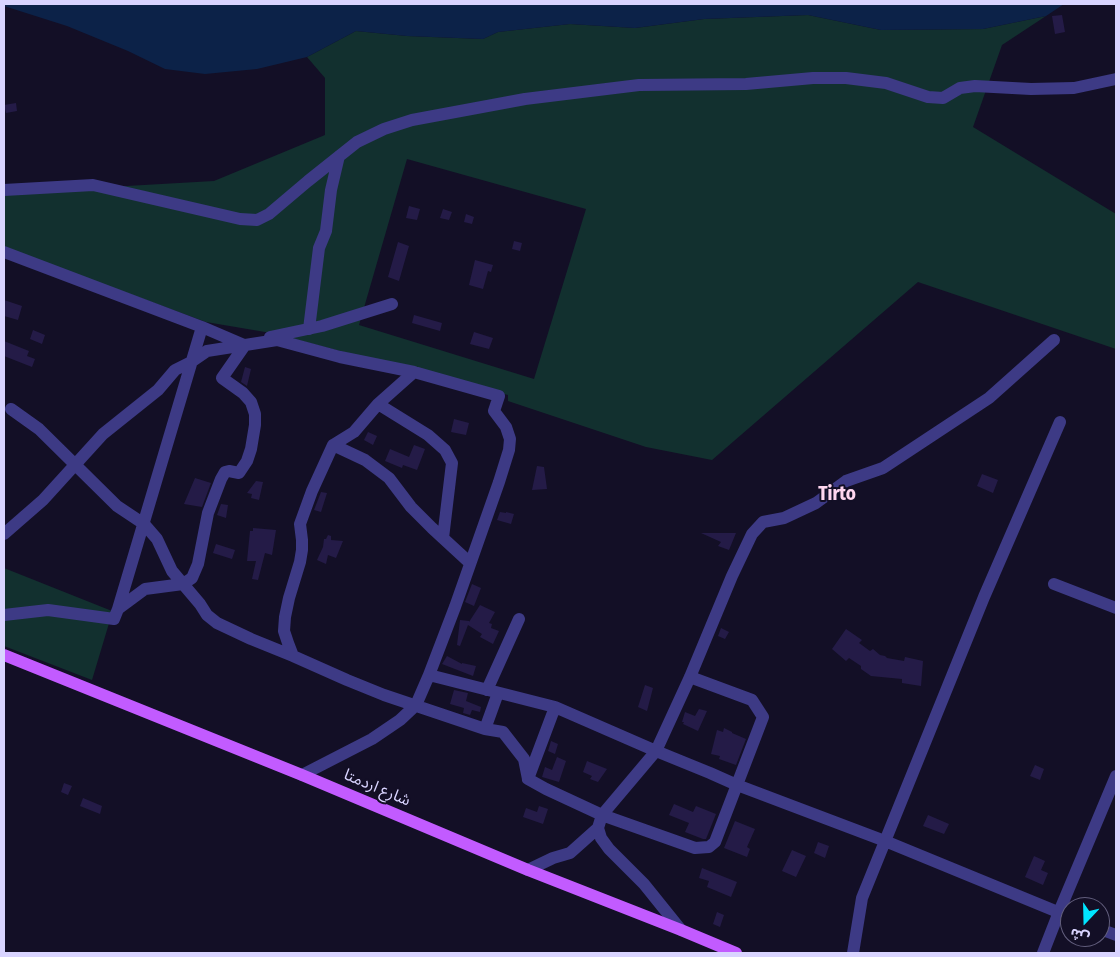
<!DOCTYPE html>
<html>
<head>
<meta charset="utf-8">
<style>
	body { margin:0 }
	#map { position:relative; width:1120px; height:957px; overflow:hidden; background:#130f26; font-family:"Fira Sans Condensed","Noto Sans Arabic",sans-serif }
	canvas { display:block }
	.frame { position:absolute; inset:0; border:5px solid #d9d4ff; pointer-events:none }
	.north { position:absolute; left:1060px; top:897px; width:50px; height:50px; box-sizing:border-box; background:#130f26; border:1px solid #625e7d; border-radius:50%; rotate:201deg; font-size:14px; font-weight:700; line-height:20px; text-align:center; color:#d9d4ff }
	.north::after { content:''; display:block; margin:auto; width:18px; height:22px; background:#00e5ff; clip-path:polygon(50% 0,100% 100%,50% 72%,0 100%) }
</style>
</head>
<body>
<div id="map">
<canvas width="1120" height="957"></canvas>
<div class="frame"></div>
<div class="north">ش</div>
</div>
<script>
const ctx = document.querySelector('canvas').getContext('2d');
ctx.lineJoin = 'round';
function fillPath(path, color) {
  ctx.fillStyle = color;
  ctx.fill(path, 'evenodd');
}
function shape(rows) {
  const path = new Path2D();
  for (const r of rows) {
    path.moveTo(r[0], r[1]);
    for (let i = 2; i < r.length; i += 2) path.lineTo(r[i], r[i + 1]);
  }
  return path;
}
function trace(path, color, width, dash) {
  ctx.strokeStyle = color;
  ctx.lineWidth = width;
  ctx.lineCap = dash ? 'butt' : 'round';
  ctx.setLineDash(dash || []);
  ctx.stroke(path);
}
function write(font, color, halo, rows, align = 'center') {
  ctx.font = font + ' "Fira Sans Condensed","Noto Sans Arabic",sans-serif';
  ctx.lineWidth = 4;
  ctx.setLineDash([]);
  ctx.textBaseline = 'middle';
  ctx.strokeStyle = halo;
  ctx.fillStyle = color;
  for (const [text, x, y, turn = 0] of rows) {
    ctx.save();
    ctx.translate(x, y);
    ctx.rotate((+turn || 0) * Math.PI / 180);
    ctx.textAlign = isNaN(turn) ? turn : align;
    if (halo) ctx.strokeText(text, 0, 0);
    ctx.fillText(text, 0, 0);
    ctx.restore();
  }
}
const green = shape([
	[808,15,881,30,983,29,1046,16,1002,45,973,127,1116,214,1116,349,918,282,712,460,646,447,508,401,508,395,271,333,206,322,4,248,4,193,214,181,325,135,325,78,307,57,356,31,407,36,483,39,498,32,570,24,635,28,704,19],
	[407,159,586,209,534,379,359,325],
	[4,568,112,611,111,616,4,613],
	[48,613,110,620,92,680,4,646,4,617]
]);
const water = shape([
	[4,4,1064,4,1046,16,983,29,881,30,808,15,704,19,635,28,570,24,498,32,483,39,407,36,356,31,307,57,257,69,205,74,165,69,128,51,67,26,4,6]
]);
const building = shape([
	[1062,15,1065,32,1055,34,1052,16],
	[16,103,17,111,6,113,4,105],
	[409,206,420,209,417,220,406,218],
	[443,209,452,212,449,220,440,218],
	[466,214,474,217,472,224,464,222],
	[514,241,522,243,520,251,512,249],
	[398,242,409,246,399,281,388,277],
	[475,260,493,265,491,272,488,271,483,289,469,285],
	[4,300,22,306,18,320,4,316],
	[414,315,442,323,440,331,412,323],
	[33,330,45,335,42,344,30,339],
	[474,332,493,338,489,349,470,344],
	[4,341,29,351,27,356,35,359,32,367,4,356],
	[245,367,251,369,247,386,241,382],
	[454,419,469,423,466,435,451,432],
	[368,432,377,436,373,445,364,440],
	[414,445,425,449,417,470,403,465,402,468,385,461,390,449,409,457],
	[537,466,544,467,547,489,532,490],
	[982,474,998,480,993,493,977,486],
	[195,478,211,483,202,507,184,504],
	[256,481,263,482,259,500,251,498,252,494,247,493],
	[321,492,327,493,321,512,314,510],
	[221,504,228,505,226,518,217,515],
	[500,512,506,513,506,512,514,514,511,524,497,520],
	[253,528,276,530,272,555,265,553,258,580,252,579,256,561,247,561,250,531,253,531],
	[701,533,736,533,729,550,718,546,721,542],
	[328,535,331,536,331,540,343,541,336,558,328,555,326,564,317,560,323,547,324,539,326,539],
	[216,544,235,550,232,559,213,553],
	[472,584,481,588,474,606,465,602],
	[480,605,495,612,489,623,492,624,491,628,499,631,493,644,480,637,482,634,468,625,460,646,457,645,460,620,469,621,469,622],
	[721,628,729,632,725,639,718,636],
	[846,629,862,640,859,643,870,651,873,649,880,655,885,656,887,658,904,661,905,657,923,661,921,686,902,683,902,679,871,676,861,669,861,666,849,658,846,661,832,649],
	[447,656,462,664,462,663,476,666,473,676,442,664],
	[645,685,653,688,647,711,638,707],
	[454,690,468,693,466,701,481,707,480,712,472,710,470,715,463,713,464,708,450,704],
	[699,709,707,711,698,731,683,724,684,722,682,722,685,712,695,716],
	[724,728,732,732,732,733,746,739,736,765,719,759,720,756,711,754,717,730,723,732],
	[551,741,558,744,555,754,548,751],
	[557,757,566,761,559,782,542,777,545,767,552,770],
	[587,761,607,769,598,782,590,779,592,776,583,772],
	[1035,765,1044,769,1040,780,1030,776],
	[64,783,72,786,68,795,61,792],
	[83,798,102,806,100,814,80,806],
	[674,804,693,812,696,806,716,814,706,839,703,839,685,832,689,823,669,815],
	[539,806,548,809,543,824,523,817,526,808,537,812],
	[928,815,949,824,944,834,923,826],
	[735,821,755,829,747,847,750,849,747,857,724,848],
	[818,842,829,846,825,858,814,853],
	[792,850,806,856,796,877,782,871],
	[1034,856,1045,861,1041,870,1048,873,1043,885,1025,877],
	[702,868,737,882,731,897,707,887,709,881,699,878],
	[717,912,724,915,720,927,713,924]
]);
const minor = shape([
	[4,190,93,185,240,219,257,220,269,214,308,181,357,142,384,129,412,120,525,99,639,85,746,84,813,78,846,78,886,83,928,97,943,98,960,88,975,86,1031,89,1074,88,1116,79],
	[4,252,202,327,244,345],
	[309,329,319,248,326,231,331,190,339,156],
	[270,337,322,326,392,304],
	[378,404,428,435,445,450,452,463,443,538],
	[11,409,39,429,117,506,144,524,157,539,172,571,200,604,207,615,217,623,251,639,293,656,347,680,384,695,485,729,498,693],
	[333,445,365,460,389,478,411,507,432,528,470,563],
	[4,534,43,500,103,434,158,390,175,370,191,362,207,351,277,340,340,357,414,372,499,396,494,411,506,427,510,439,509,450,499,482,455,607,429,675,416,705,400,720,372,739,302,775],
	[1054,584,1116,608],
	[118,609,202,327],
	[4,615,48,610,114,619,118,609,145,589,183,584,192,578,198,564,208,513,221,479,225,472,229,471,239,473,247,461,251,449,255,425,255,414,251,402,243,393,222,378,245,345],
	[293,656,288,643,284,631,285,617,289,598,300,562,302,550,302,540,300,524,312,491,333,445,354,432,378,404,414,372],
	[429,675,555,707,656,751,710,773,737,785,885,841,1070,917],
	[487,690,519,619],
	[555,707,528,779,546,789,602,815,695,848,709,847,715,842,763,717,752,700,690,677],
	[485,729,503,732,524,759,528,779],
	[528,870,553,858,570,853,598,828],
	[1100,929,1116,935],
	[681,930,644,884,609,849,601,838,598,828,602,815,656,751,690,677,732,576,752,534,763,522,784,518,816,503,846,481,883,468,989,398,1054,340],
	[853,953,862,898,984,597,1060,422],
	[1043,953,1059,912,1116,776]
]);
const major = shape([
	[4,655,302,775,528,870,681,930,736,953]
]);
const streetNames = [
	["شارع اردمتا",377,788,23]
];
const quarterNames = [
	["Tirto",837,495]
];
fillPath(green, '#12302f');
fillPath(water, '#0c2248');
fillPath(building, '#241b47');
trace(minor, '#3d3a85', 12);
trace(major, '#c25bff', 12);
write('16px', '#d9d4ff', '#130f26', streetNames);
write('bold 19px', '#ffd6f0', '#130f26', quarterNames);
</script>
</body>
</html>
